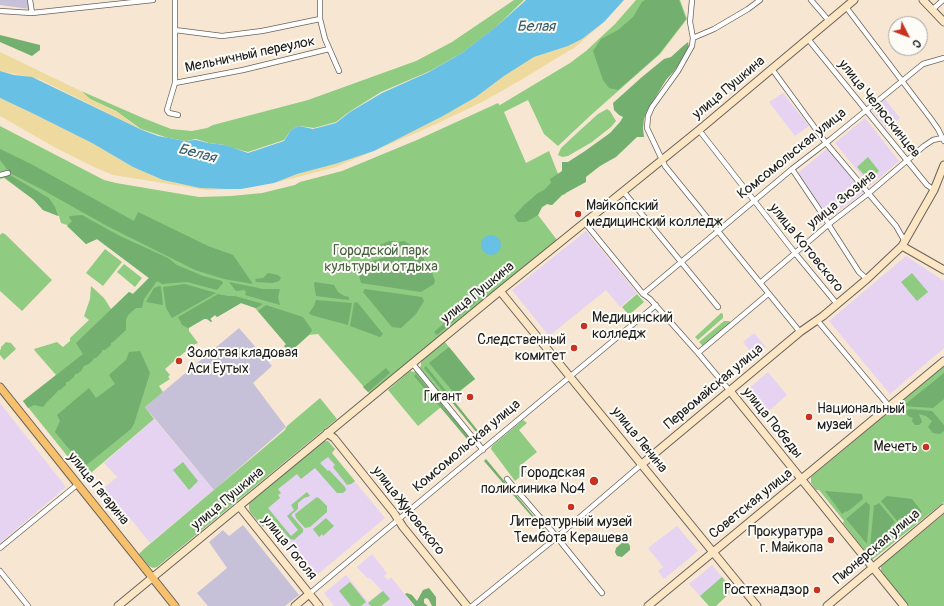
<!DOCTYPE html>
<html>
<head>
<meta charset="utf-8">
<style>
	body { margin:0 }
	#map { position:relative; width:944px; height:606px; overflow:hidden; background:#f7e7d2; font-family:Pangolin,sans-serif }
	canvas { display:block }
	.north { position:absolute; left:888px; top:16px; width:40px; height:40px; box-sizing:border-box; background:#fdfcf7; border:1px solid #a3a29f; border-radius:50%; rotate:132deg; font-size:11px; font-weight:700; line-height:16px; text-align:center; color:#1c1c1c }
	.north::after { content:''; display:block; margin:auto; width:14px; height:18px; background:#c8321e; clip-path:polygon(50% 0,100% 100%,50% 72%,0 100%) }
</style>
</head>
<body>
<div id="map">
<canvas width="944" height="606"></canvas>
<div class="north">С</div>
</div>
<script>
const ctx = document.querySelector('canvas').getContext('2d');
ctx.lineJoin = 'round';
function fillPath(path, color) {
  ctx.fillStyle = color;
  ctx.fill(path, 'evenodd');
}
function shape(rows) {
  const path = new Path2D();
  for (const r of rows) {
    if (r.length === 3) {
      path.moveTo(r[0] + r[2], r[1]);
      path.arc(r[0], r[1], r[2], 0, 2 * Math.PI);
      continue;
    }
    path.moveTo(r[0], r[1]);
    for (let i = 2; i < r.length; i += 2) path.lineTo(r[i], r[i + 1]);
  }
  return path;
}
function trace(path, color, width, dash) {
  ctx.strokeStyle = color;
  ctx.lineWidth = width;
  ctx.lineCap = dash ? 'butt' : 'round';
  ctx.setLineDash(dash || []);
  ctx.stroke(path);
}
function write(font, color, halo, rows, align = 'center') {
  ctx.font = font + ' Pangolin,sans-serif';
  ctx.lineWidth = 4;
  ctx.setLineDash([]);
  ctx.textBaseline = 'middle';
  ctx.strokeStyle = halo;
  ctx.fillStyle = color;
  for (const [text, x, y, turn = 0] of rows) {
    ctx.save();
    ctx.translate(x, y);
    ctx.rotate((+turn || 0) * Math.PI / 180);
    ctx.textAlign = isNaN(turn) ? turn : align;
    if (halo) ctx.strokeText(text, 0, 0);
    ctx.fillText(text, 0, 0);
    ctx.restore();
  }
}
const built = shape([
	[783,93,809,126,795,136,769,102],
	[885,99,900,118,887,129,872,110],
	[865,118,899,161,870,186,835,143],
	[828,148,864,192,829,218,798,173],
	[586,231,637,293,620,307,606,290,549,336,512,290],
	[906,256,944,281,944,348,890,394,829,321],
	[754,333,766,347,755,357,743,342],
	[768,372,787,395,762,417,742,394],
	[0,403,66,487,0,543],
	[154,419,214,490,150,543,129,517,122,522,98,493,117,477,104,463],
	[325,445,385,518,311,580,252,507],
	[677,526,698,551,664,579,658,571,663,567,648,548],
	[372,554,387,573,384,576,388,580,391,577,414,606,334,606,324,593,346,575,368,602,382,591,370,578,368,579,357,567],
	[712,565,733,590,716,606,709,606,689,584]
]);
const industrial = shape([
	[0,0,29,0,30,9,0,5],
	[239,328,272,366,253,383,286,427,214,490,145,407],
	[243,525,299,595,285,606,208,606,197,593,227,568,209,542,223,530,229,536]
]);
const green = shape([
	[514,0,524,0,496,27,462,53,430,71,381,92,349,112,336,122,314,128,299,126,291,130,284,140,248,152,233,148,225,145,209,143,196,139,186,141,168,138,141,129,116,111,90,99,81,91,143,118,171,129,192,131,207,128,213,125,308,100,416,61,452,42],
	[636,0,680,0,687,19,660,54,591,115,558,146,544,134,528,100,504,112,526,163,549,151,566,194,562,195,552,205,547,204,542,207,538,215,557,240,370,394,318,334,308,335,291,350,255,308,241,303,217,317,215,315,210,319,212,321,211,322,207,319,204,319,189,328,189,331,198,343,193,345,165,369,170,375,168,377,170,379,159,386,163,392,145,407,154,419,85,478,23,401,56,375,35,351,34,349,57,342,63,347,70,341,70,338,89,320,84,316,90,299,91,286,104,298,111,309,129,292,133,294,149,278,97,239,86,244,67,225,61,223,59,216,43,210,34,200,4,178,0,179,0,126,104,180,116,183,199,197,231,196,262,193,295,185,300,182,342,171,417,140,498,103,500,106,500,105,570,63,586,51,615,24],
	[607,109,610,111,616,121,611,127,592,142,568,156,562,157,558,155,561,148,577,133,598,114],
	[868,157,879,171,869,180,857,167],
	[2,233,5,234,52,280,22,311,0,291,0,235],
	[105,249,122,262,103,286,86,273],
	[124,264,142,278,135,287,117,272],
	[912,273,928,292,917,301,901,282],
	[637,294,644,302,629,315,622,307],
	[721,313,723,314,723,318,698,340,695,337],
	[724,321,729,321,731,323,703,346,699,342],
	[444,341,475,379,418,426,388,390,410,371,414,372,421,366,421,360],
	[6,342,11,343,16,349,4,360,0,355,0,350,1,349,1,347],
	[944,366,944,502,872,560,843,523,844,521,819,490,816,490,811,483,811,477],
	[320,398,337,419,157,567,153,568,149,566,139,554,144,549,285,430,287,426],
	[523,420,527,423,519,430,537,452,521,465,526,472,515,481,491,449,492,446],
	[324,441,328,441,335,449,332,453,355,481,351,484,347,485,333,467,335,465,328,457,320,463,328,471,329,470,345,487,346,490,343,493,337,493,315,468,301,479,297,474,278,489,281,493,278,495,280,498,268,508,291,536,298,530,287,516,294,510,291,505,307,492,310,496,304,498,298,503,298,509,291,515,303,529,303,532,294,540,290,539,282,530,275,535,266,524,263,527,250,512,249,509,249,503],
	[183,462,198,481,189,490,173,470],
	[317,497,320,499,327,506,327,512,310,527,305,528,296,518,295,514],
	[944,514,944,606,909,606,881,571,881,566],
	[326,518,334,526,323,536,322,534,319,537,313,529],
	[722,577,733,590,716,606,709,606,700,596],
	[350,582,366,602,361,606,351,606,339,591],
	[383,591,390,599,381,606,371,606,368,603]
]);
const forest = shape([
	[645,0,679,0,686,19,659,54,618,90,609,88,603,80,593,51,601,39,618,30,633,17,642,2],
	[0,35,40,45,40,50,32,56,0,42],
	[688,42,689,48,675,70,666,80,647,111,644,119,643,128,644,137,637,137,616,157,600,166,586,177,586,182,562,195,552,205,547,204,542,207,538,215,526,222,518,222,514,216,524,205,538,193,544,190,551,183,550,179,562,171,562,162,568,162,585,151,610,133,620,122,623,117,619,115,614,110,613,103,642,77,664,59,671,57,682,47],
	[0,149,31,164,134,221,138,212,208,246,233,255,253,284,224,279,195,270,107,226,43,190,10,173,0,160],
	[10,175,49,198,55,207,58,216,43,210,34,200,4,177],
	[82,215,118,235,168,258,177,265,203,276,222,281,223,283,217,290,187,282,162,284,157,281,144,299,142,308,136,308,128,315,126,320,126,330,113,342,111,343,111,345,105,350,102,350,102,352,96,358,94,358,93,360,89,364,84,366,81,371,77,374,75,374,74,377,68,382,66,382,66,385,60,390,58,390,57,392,48,401,43,407,34,405,28,408,23,401,83,354,76,343,129,292,133,294,149,278,97,239,86,244,67,226,72,221,69,218,70,216],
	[389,241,398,242,404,241,411,245,375,256,369,255,364,249,369,245,380,245],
	[420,248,427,268,430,267,435,281,434,284,421,292,361,283,359,275,353,271,353,266],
	[268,273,278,275,281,278,279,281,273,283,256,282,255,279,263,278],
	[229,282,263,289,280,289,278,297,280,305,245,295,246,292,244,290,236,291],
	[315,282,334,285,338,292,344,296,349,297,349,300,316,296,314,284],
	[185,284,216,293,172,318,166,308,163,287],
	[159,286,161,287,163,305,146,302,154,288],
	[486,288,489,291,437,335,434,332],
	[365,289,422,297,424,301,416,314,401,328,392,327,363,292],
	[218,294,228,296,235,296,263,304,256,308,241,303,217,317,215,315,210,319,212,321,211,322,207,319,204,319,188,328,182,325,178,317],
	[316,300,352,303,348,325,311,315,309,313,314,306],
	[357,302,383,334,380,337,350,326,354,303],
	[266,305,303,317,312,330,309,335,289,353,284,346,286,344,258,311],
	[449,347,475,379,455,394,429,363],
	[140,351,150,373,134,424,131,429,84,467,55,432,60,421,57,415,89,388,96,398,115,384,109,375,126,360,129,352],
	[426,366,483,437,481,438,424,368],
	[386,368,390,373,368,392,363,387],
	[944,373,944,399,933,408,903,406],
	[416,374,475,444,472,445,414,376],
	[909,409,932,411,944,425,944,431,940,434,933,433,928,427,932,421,926,416,919,414,922,422,919,425,915,425,912,421,913,418,908,416,906,412],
	[486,459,546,531,545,532,484,461],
	[825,491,862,494,863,499,847,512,846,511,842,514],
	[887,496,912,499,922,512,913,519,912,518,900,518,897,521,881,501],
	[866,502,870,505,867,544,846,519],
	[879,503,895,522,891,526,888,537,890,539,873,552,870,548,874,505,876,505],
	[624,541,627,541,630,546,630,550,622,557,617,556,615,552,616,548],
	[429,588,436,597,436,606,432,606,429,600,427,598,424,599,424,603,428,606,415,606,405,594,407,593,412,595,417,601,423,590]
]);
const sand = shape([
	[604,22,573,49,570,50,521,80,484,101,436,124,395,142,336,167,274,183,297,174,335,164,374,151,443,116,476,97,504,76,534,57,568,46,582,39],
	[0,52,81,91,90,99,117,112,142,130,39,79,0,71],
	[0,98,32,113,92,143,133,167,163,180,200,188,241,189,206,190,113,175,94,167,56,148,0,116]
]);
const water = shape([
	[526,0,624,0,604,22,582,39,568,46,534,57,504,76,476,97,443,116,374,151,335,164,297,174,274,183,241,189,227,189,200,188,163,180,133,167,92,143,32,113,0,98,0,71,14,75,32,77,142,130,158,136,185,141,196,140,208,143,225,145,248,153,284,141,291,130,299,126,313,129,336,123,350,112,382,93,429,72,462,53,497,26],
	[491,245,10]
]);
const street = shape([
	[30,0,32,13],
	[175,0,175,83,167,110,169,113,178,115],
	[320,0,320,19,325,39,339,71],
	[692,0,690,22,693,38,692,46,678,71,652,107,648,116,647,128,665,166,800,332],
	[811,0,829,21],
	[846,7,931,119,938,129,944,141],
	[933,9,943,0],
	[0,11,32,13,153,0],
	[175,30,222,36,262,31,320,19],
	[693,38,714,29,748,9,760,0],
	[808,39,905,158,927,185,934,190],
	[772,69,826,143,896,226,904,240],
	[175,83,243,70,329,49],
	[699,130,795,253,837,304],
	[792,169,827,221,830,227,859,272,867,279],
	[0,175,8,173],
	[623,191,718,307],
	[585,223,643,294,650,299,698,353,730,391],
	[760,283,829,224,869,193,924,146,933,140,942,138],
	[643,294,792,169,831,139,918,68,923,64,944,58],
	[817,320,889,406],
	[698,353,768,294],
	[413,364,483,450],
	[507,479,551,530,602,593],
	[0,548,78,484],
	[0,571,28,606],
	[309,594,656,305],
	[472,606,551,542,642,464]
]);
const secondary = shape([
	[923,0,944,22],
	[902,246,944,270],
	[500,291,757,606],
	[730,391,904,606],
	[327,433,334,438,394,513,403,527,467,606],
	[642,464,800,332,823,316,867,279,902,246,934,190,944,165],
	[239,506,319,606],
	[118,606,500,291,699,130,854,0],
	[295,606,309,594],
	[648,606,944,361],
	[827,606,944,508]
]);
const primary = shape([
	[0,387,175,606]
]);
const markers = [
	[578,214,4,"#c8321e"],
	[584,326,4,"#c8321e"],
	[574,348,4,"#c8321e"],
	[179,361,4,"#c8321e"],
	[470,397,4,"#c8321e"],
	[809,417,4,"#c8321e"],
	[926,447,4,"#c8321e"],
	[594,481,5,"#c8321e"],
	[571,507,4,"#c8321e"],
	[831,540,4,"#c8321e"],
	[817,590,4,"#c8321e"]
];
const streetNames = [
	["Мельничный переулок",250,55,-12],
	["улица Пушкина",729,88,-40],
	["улица Челюскинцев",879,109,51],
	["Комсомольская улица",792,154,-39],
	["улица Зюзина",842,200,-39],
	["улица Котовского",806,248,51],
	["улица Пушкина",478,293,-39],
	["Первомайская улица",714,387,-40],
	["улица Победы",772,423,51],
	["улица Ленина",639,440,51],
	["Комсомольская улица",467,446,-40],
	["улица Гагарина",98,489,51],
	["улица Пушкина",228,499,-40],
	["Советская улица",751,504,-39],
	["улица Жуковского",408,511,52],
	["Пионерская улица",877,547,-40],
	["улица Гоголя",289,548,51]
];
const poiNames = [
	["Майкопский",586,206,"left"],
	["медицинский колледж",586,222,"left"],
	["Медицинский",592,318,"left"],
	["колледж",592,334,"left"],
	["Следственный",566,340],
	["комитет",566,356],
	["Золотая кладовая",187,353,"left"],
	["Аси Еутых",187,369,"left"],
	["Гигант",462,397],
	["Национальный",817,409,"left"],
	["музей",817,425,"left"],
	["Мечеть",918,447],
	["Городская",585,473],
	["поликлиника №4",585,489],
	["Литературный музей",571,522,"center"],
	["Тембота Керашева",571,538,"center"],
	["Прокуратура",823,532],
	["г. Майкопа",823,548],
	["Ростехнадзор",809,590]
];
const parkNames = [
	["Городской парк",381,251],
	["культуры и отдыха",381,267]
];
const waterNames = [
	["Белая",536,27],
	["Белая",197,154,15]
];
fillPath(built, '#e5d3f1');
fillPath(industrial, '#c7c0d9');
fillPath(green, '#8fcb80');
fillPath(forest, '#73af6e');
fillPath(sand, '#eeda9e');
fillPath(water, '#68c0e5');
trace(street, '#69635c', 6);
trace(secondary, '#69635c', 9);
trace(primary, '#69635c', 9);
trace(street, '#fff', 4.5);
trace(secondary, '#fce6c4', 7);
trace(primary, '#f7c06c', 7);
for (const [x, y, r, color] of markers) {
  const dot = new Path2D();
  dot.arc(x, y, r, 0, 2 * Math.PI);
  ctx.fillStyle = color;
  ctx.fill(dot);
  trace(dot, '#fdfcf7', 1.5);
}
write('14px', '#1c1c1c', '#fdfcf7', streetNames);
write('14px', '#1c1c1c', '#fdfcf7', poiNames, 'right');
write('14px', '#4a6244', '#fdfcf7', parkNames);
write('italic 15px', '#3a5e6c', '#fdfcf7', waterNames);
</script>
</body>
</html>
